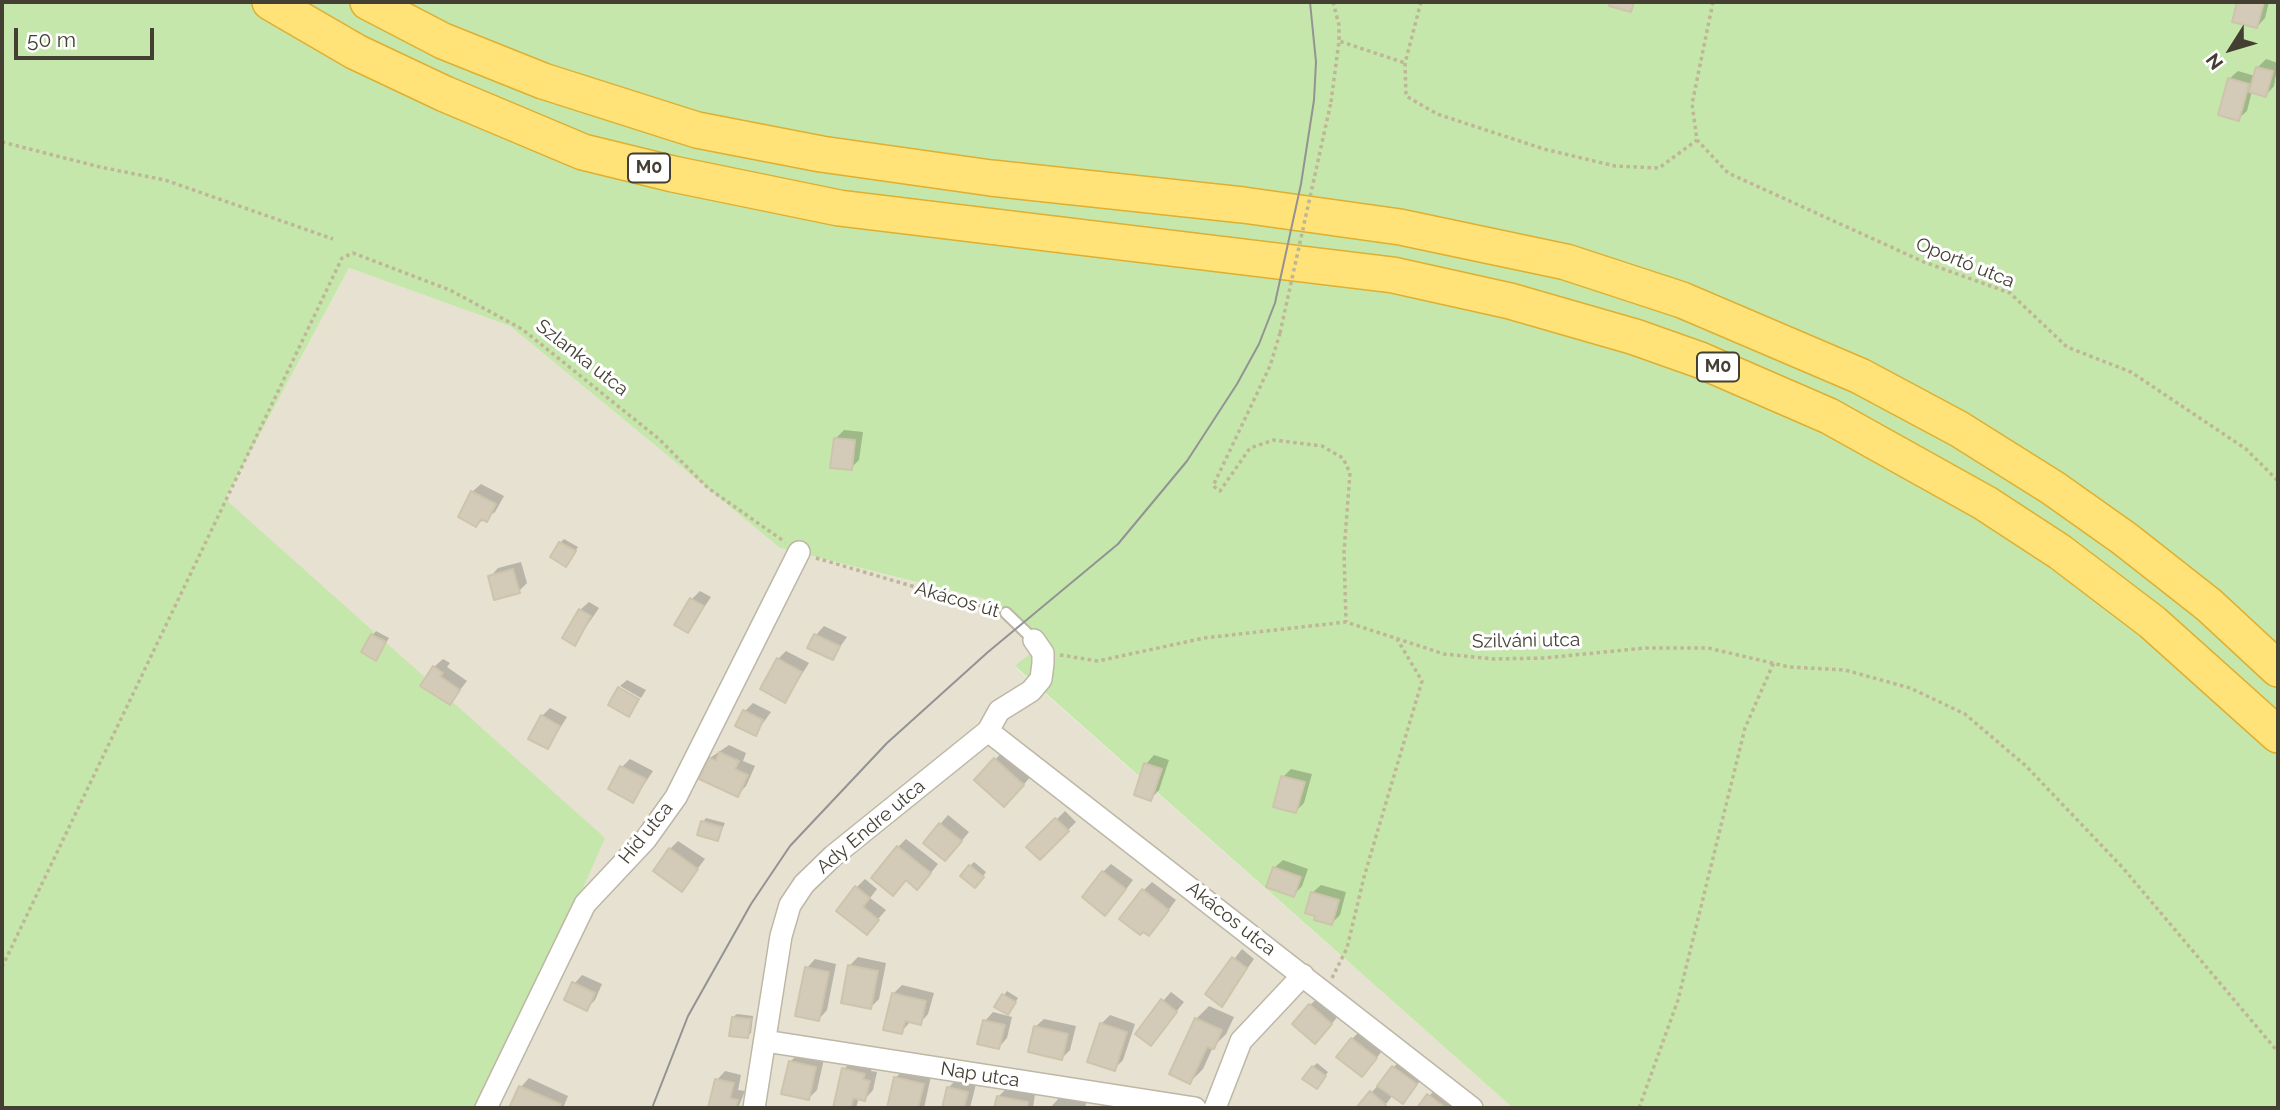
<!DOCTYPE html>
<html>
<head>
<meta charset="utf-8">
<style>
	body { margin:0 }
	#map { position:relative; width:2280px; height:1110px; overflow:hidden; background:#f2efe3; font-family:Raleway,sans-serif }
	canvas { display:block }
	.frame { position:absolute; inset:0; border:4px solid #443f33; pointer-events:none }
	.north { position:absolute; left:2196px; top:14px; width:70px; height:70px; -webkit-text-stroke:5px #fff; paint-order:stroke; rotate:233deg; font-size:19px; font-weight:700; line-height:28px; text-align:center; color:#443f33 }
	.north::after { content:''; display:block; margin:auto; width:24px; height:32px; background:#443f33; clip-path:polygon(50% 0,100% 100%,50% 72%,0 100%) }
	.scale { position:absolute; left:14px; top:28px; width:140px; height:32px; box-sizing:border-box; border:4px solid #443f33; border-top:0; padding-left:9px; font-size:21px; line-height:24px; white-space:nowrap; color:#443f33; -webkit-text-stroke:5px #fff; paint-order:stroke }
</style>
</head>
<body>
<div id="map">
<canvas width="2280" height="1110"></canvas>
<div class="frame"></div>
<div class="north">N</div>
<div class="scale">50 m</div>
</div>
<script>
const ctx = document.querySelector('canvas').getContext('2d');
ctx.lineJoin = 'round';
function fillPath(path, color) {
  ctx.fillStyle = color;
  ctx.fill(path, 'evenodd');
}
function shape(rows) {
  const path = new Path2D();
  for (const r of rows) {
    path.moveTo(r[0], r[1]);
    for (let i = 2; i < r.length; i += 2) path.lineTo(r[i], r[i + 1]);
  }
  return path;
}
function trace(path, color, width, dash) {
  ctx.strokeStyle = color;
  ctx.lineWidth = width;
  ctx.lineCap = dash ? 'butt' : 'round';
  ctx.setLineDash(dash || []);
  ctx.stroke(path);
}
function write(font, color, halo, rows, align = 'center') {
  ctx.font = font + ' Raleway,sans-serif';
  ctx.lineWidth = 6;
  ctx.setLineDash([]);
  ctx.textBaseline = 'middle';
  ctx.strokeStyle = halo;
  ctx.fillStyle = color;
  for (const [text, x, y, turn = 0] of rows) {
    ctx.save();
    ctx.translate(x, y);
    ctx.rotate((+turn || 0) * Math.PI / 180);
    ctx.textAlign = isNaN(turn) ? turn : align;
    if (halo) ctx.strokeText(text, 0, 0);
    ctx.fillText(text, 0, 0);
    ctx.restore();
  }
}
const residential = shape([
	[349,268,510,326,780,548,992,601,1034,640,1033,651,1015,667,1513,1108,486,1108,225,499]
]);
const green = shape([
	[2,2,2278,2,2278,1108,1513,1108,1015,666,1033,651,1034,640,993,601,780,548,510,326,349,268,225,499,605,838,486,1108,2,1108]
]);
const shadow = shape([
	[2239,2,2269,2,2265,18,2257,27,2234,21],
	[2266,59,2278,63,2274,86,2266,95,2252,91,2247,111,2238,119,2229,79,2238,71,2255,76,2257,68],
	[844,430,863,432,859,460,851,468,835,439],
	[481,484,504,496,495,512,476,525,472,492],
	[564,539,578,547,566,565,560,543],
	[521,562,527,583,519,591,490,577,498,568],
	[700,591,711,597,688,631,692,599],
	[589,602,599,608,575,643,580,610],
	[824,626,847,637,832,658,816,635],
	[376,631,389,638,376,659,363,651],
	[786,651,809,663,785,701,778,659],
	[443,659,450,663,447,667,467,681,450,703,434,667],
	[627,680,646,690,641,698,620,686],
	[753,703,771,712,755,734,745,711],
	[550,708,567,717,548,747,542,716],
	[729,745,746,753,743,761,755,766,746,786,737,795,710,758],
	[1003,751,1031,776,1013,797,995,760],
	[1154,755,1169,760,1159,790,1151,799,1146,764],
	[630,759,653,771,633,801,622,767],
	[1291,769,1312,774,1304,803,1296,811,1283,777],
	[1065,811,1076,822,1040,858,1029,847],
	[948,815,969,832,954,850,925,842],
	[706,818,725,823,718,839,703,822],
	[906,839,938,864,926,879,907,879,898,847],
	[678,841,705,859,682,889,670,849],
	[1283,860,1308,869,1302,886,1294,895,1274,868],
	[974,862,986,872,979,882,970,866],
	[1111,864,1133,880,1114,905,1103,872],
	[865,879,877,889,870,898,886,910,866,933,857,887],
	[1152,882,1176,900,1157,925,1144,890],
	[1321,885,1346,892,1340,915,1332,923,1312,893],
	[1242,949,1254,959,1222,1005,1207,994],
	[858,957,886,963,879,999,871,1007,849,966],
	[815,959,836,964,827,1010,819,1019,807,968],
	[582,975,602,984,595,1000,587,1008,574,984],
	[902,985,934,993,928,1014,920,1023,911,1021,901,1032,893,994],
	[1007,991,1018,998,1011,1009,996,1006],
	[1171,992,1184,1002,1151,1043,1163,1001],
	[1319,997,1339,1015,1324,1033,1310,1005],
	[1209,1006,1234,1017,1226,1034,1213,1047,1203,1069,1190,1082,1196,1019],
	[993,1012,1012,1017,1007,1038,999,1047,985,1021],
	[737,1014,753,1016,751,1033,747,1036,733,1017],
	[1110,1015,1135,1024,1123,1060,1114,1069,1101,1024],
	[1044,1019,1076,1026,1070,1050,1062,1058,1035,1027],
	[1360,1031,1384,1048,1370,1067,1352,1039],
	[799,1053,824,1059,817,1090,808,1099,790,1062],
	[1401,1059,1424,1075,1411,1094,1403,1102,1393,1095,1383,1108,1358,1108],
	[852,1061,872,1066,871,1071,877,1072,873,1090,865,1099,859,1097,856,1108,835,1108,844,1069],
	[1317,1063,1328,1072,1320,1083,1313,1067],
	[904,1070,931,1076,924,1108,888,1108,895,1078],
	[725,1071,741,1075,738,1090,745,1091,738,1108,711,1107,717,1080],
	[529,1078,568,1096,563,1108,511,1108,521,1087],
	[957,1079,976,1084,970,1108,944,1108,948,1088],
	[1437,1087,1457,1102,1452,1108,1419,1108],
	[1007,1088,1035,1094,1033,1108,996,1108,998,1097],
	[1059,1098,1086,1103,1085,1108,1050,1108]
]);
const building = shape([
	[1610,2,1634,2,1631,12,1609,6,1610,2],
	[2237,2,2264,2,2257,28,2232,22,2237,2],
	[2256,67,2273,71,2266,97,2249,92,2256,67],
	[2228,78,2249,84,2239,121,2218,115,2228,78],
	[834,438,855,440,852,470,830,468,834,438],
	[471,491,496,504,487,522,481,519,476,527,458,517,471,491],
	[559,542,576,551,566,567,550,557,559,542],
	[513,569,520,593,494,600,488,576,513,569],
	[690,598,704,606,688,633,674,625,690,598],
	[579,609,591,616,575,646,562,638,579,609],
	[371,634,386,642,376,661,361,652,371,634],
	[814,634,840,646,833,660,807,648,814,634],
	[777,658,802,672,785,703,760,689,777,658],
	[433,666,443,673,440,676,460,690,450,705,420,686,433,666],
	[618,687,639,699,629,717,608,705,618,687],
	[743,710,763,720,756,736,735,726,743,710],
	[541,715,560,726,548,749,528,739,541,715],
	[719,752,739,761,735,769,748,775,738,797,699,779,709,757,716,761,719,752],
	[994,758,1024,785,1004,807,974,780,994,758],
	[1144,763,1162,769,1151,801,1134,795,1144,763],
	[620,766,646,779,633,803,608,789,620,766],
	[1281,776,1305,782,1296,813,1273,807,1281,776],
	[1055,818,1069,831,1040,860,1026,847,1055,818],
	[701,821,722,827,718,841,697,835,701,821],
	[939,823,962,841,945,861,923,843,939,823],
	[897,846,931,873,917,890,906,880,893,896,871,878,897,846],
	[669,848,698,869,682,892,653,871,669,848],
	[969,865,984,877,975,888,960,876,969,865],
	[1273,867,1301,877,1294,897,1266,887,1273,867],
	[1102,871,1126,889,1105,916,1082,897,1102,871],
	[855,886,870,898,863,907,879,920,867,935,836,911,855,886],
	[1142,889,1169,910,1149,936,1143,932,1140,935,1119,919,1142,889],
	[1311,892,1339,900,1332,925,1314,920,1315,916,1305,913,1311,892],
	[1232,957,1247,968,1222,1007,1205,994,1232,957],
	[848,965,878,971,871,1009,841,1003,848,965],
	[805,967,829,972,819,1021,795,1016,805,967],
	[572,982,595,993,587,1011,564,1000,572,982],
	[892,993,926,1001,921,1025,905,1021,902,1034,883,1030,892,993],
	[1002,994,1016,1002,1008,1015,994,1007,1002,994],
	[1161,999,1177,1012,1151,1046,1135,1034,1161,999],
	[1309,1004,1332,1024,1315,1044,1292,1024,1309,1004],
	[732,1017,751,1019,748,1038,729,1036,732,1017],
	[1195,1018,1222,1030,1214,1049,1207,1047,1190,1084,1169,1074,1195,1018],
	[983,1020,1005,1025,999,1049,977,1044,983,1020],
	[1100,1023,1127,1032,1115,1071,1087,1062,1100,1023],
	[1034,1026,1068,1034,1062,1060,1028,1052,1034,1026],
	[1351,1038,1377,1058,1362,1077,1336,1057,1351,1038],
	[789,1061,816,1067,809,1100,781,1094,789,1061],
	[1312,1066,1326,1076,1317,1089,1302,1079,1312,1066],
	[1392,1066,1417,1084,1403,1104,1377,1086,1392,1066],
	[842,1068,865,1074,863,1079,870,1081,865,1101,853,1098,851,1108,833,1108,842,1068],
	[894,1077,924,1084,918,1108,887,1108,894,1077],
	[715,1079,734,1083,730,1098,738,1100,736,1108,708,1108,715,1079],
	[519,1086,561,1104,559,1108,509,1108,519,1086],
	[947,1087,968,1092,964,1108,942,1108,947,1087],
	[1370,1091,1386,1105,1383,1108,1356,1108,1370,1091],
	[1427,1094,1446,1108,1417,1108,1427,1094],
	[997,1096,1028,1102,1027,1108,994,1108,997,1096]
]);
const path = shape([
	[1333,2,1339,25,1339,41],
	[1421,2,1405,63,1406,96,1437,114,1544,149,1615,166,1659,168,1697,140],
	[1713,2,1692,104,1697,140,1728,173,1924,262,2010,293,2067,347,2131,372,2246,449,2278,481],
	[1331,102,1339,41,1405,63],
	[2,142,100,167,165,180,333,239],
	[1280,333,1270,366,1213,486,1220,491,1250,448,1274,440,1322,446,1343,458,1350,473,1344,552,1346,622],
	[816,558,994,610],
	[1060,655,1098,661,1204,638,1346,622,1444,654,1494,659,1544,658,1645,648,1708,648,1789,667,1845,670,1910,688,1965,714,2026,766,2123,868,2278,1052],
	[2,967,342,258,353,253,450,290,522,329,659,439,708,488,785,542],
	[1332,978,1347,948,1364,877,1422,681,1397,639],
	[1639,1108,1678,1000,1745,728,1774,662]
]);
const service = shape([
	[1006,613,1034,640]
]);
const minor = shape([
	[988,731,1472,1108],
	[765,1041,1195,1108],
	[486,1108,585,904,646,839,676,797,799,552],
	[754,1108,781,936,790,905,804,884,833,856,988,731,999,711,1031,691,1041,679,1043,663,1043,653,1034,640],
	[1215,1108,1241,1041,1303,975]
]);
const trunk = shape([
	[270,2,356,52,445,94,583,152,673,174,839,208,1393,275,1510,301,1635,337,1700,360,1829,416,1985,503,2060,552,2152,622,2278,735],
	[368,2,443,41,543,81,697,130,821,154,991,178,1243,205,1400,227,1566,262,1682,300,1860,376,1959,429,2053,488,2125,539,2209,605,2278,669]
]);
const tram = shape([
	[652,1108,688,1016,751,904,790,846,887,743,988,652,1118,544,1187,461,1237,384,1259,344,1275,303,1301,184,1314,100,1316,62,1310,2]
]);
const pathBridge = shape([
	[1280,333,1331,102]
]);
const shields = [
	[649,168,42],
	[1718,367,42]
];
const shieldNames = [
	["M0",649,168],
	["M0",1718,367]
];
const streetNames = [
	["Oportó utca",1965,263,22],
	["Szlanka utca",582,358,38],
	["Akácos út",957,600,16],
	["Szilváni utca",1526,641,-1],
	["Ady Endre utca",871,827,-40],
	["Híd utca",646,833,-51],
	["Akácos utca",1231,919,38],
	["Nap utca",980,1075,9]
];
fillPath(residential, '#e6e1d1');
fillPath(green, '#c6e7ab');
fillPath(shadow, '#0003');
fillPath(building, '#d3cbb8');
trace(building, '#cec4ac', 2);
trace(service, '#bdb7a6', 14);
trace(minor, '#bdb7a6', 24);
trace(trunk, '#deaf31', 38);
trace(path, '#bfb597', 3.5, [3.5, 3.5]);
trace(service, '#fff', 10);
trace(minor, '#fff', 21);
trace(trunk, '#ffe278', 35);
trace(tram, '#939393', 2);
trace(pathBridge, '#bfb597', 3.5, [3.5, 3.5]);
for (const [x, y, w] of shields) {
  const box = new Path2D();
  box.roundRect(x - w / 2, y - 14.5, w, 29, 5);
  ctx.fillStyle = '#fff';
  ctx.fill(box);
  trace(box, '#443f33', 2);
}
write('bold 18px', '#443f33', null, shieldNames);
write('19px', '#443f33', '#fff', streetNames);
</script>
</body>
</html>
